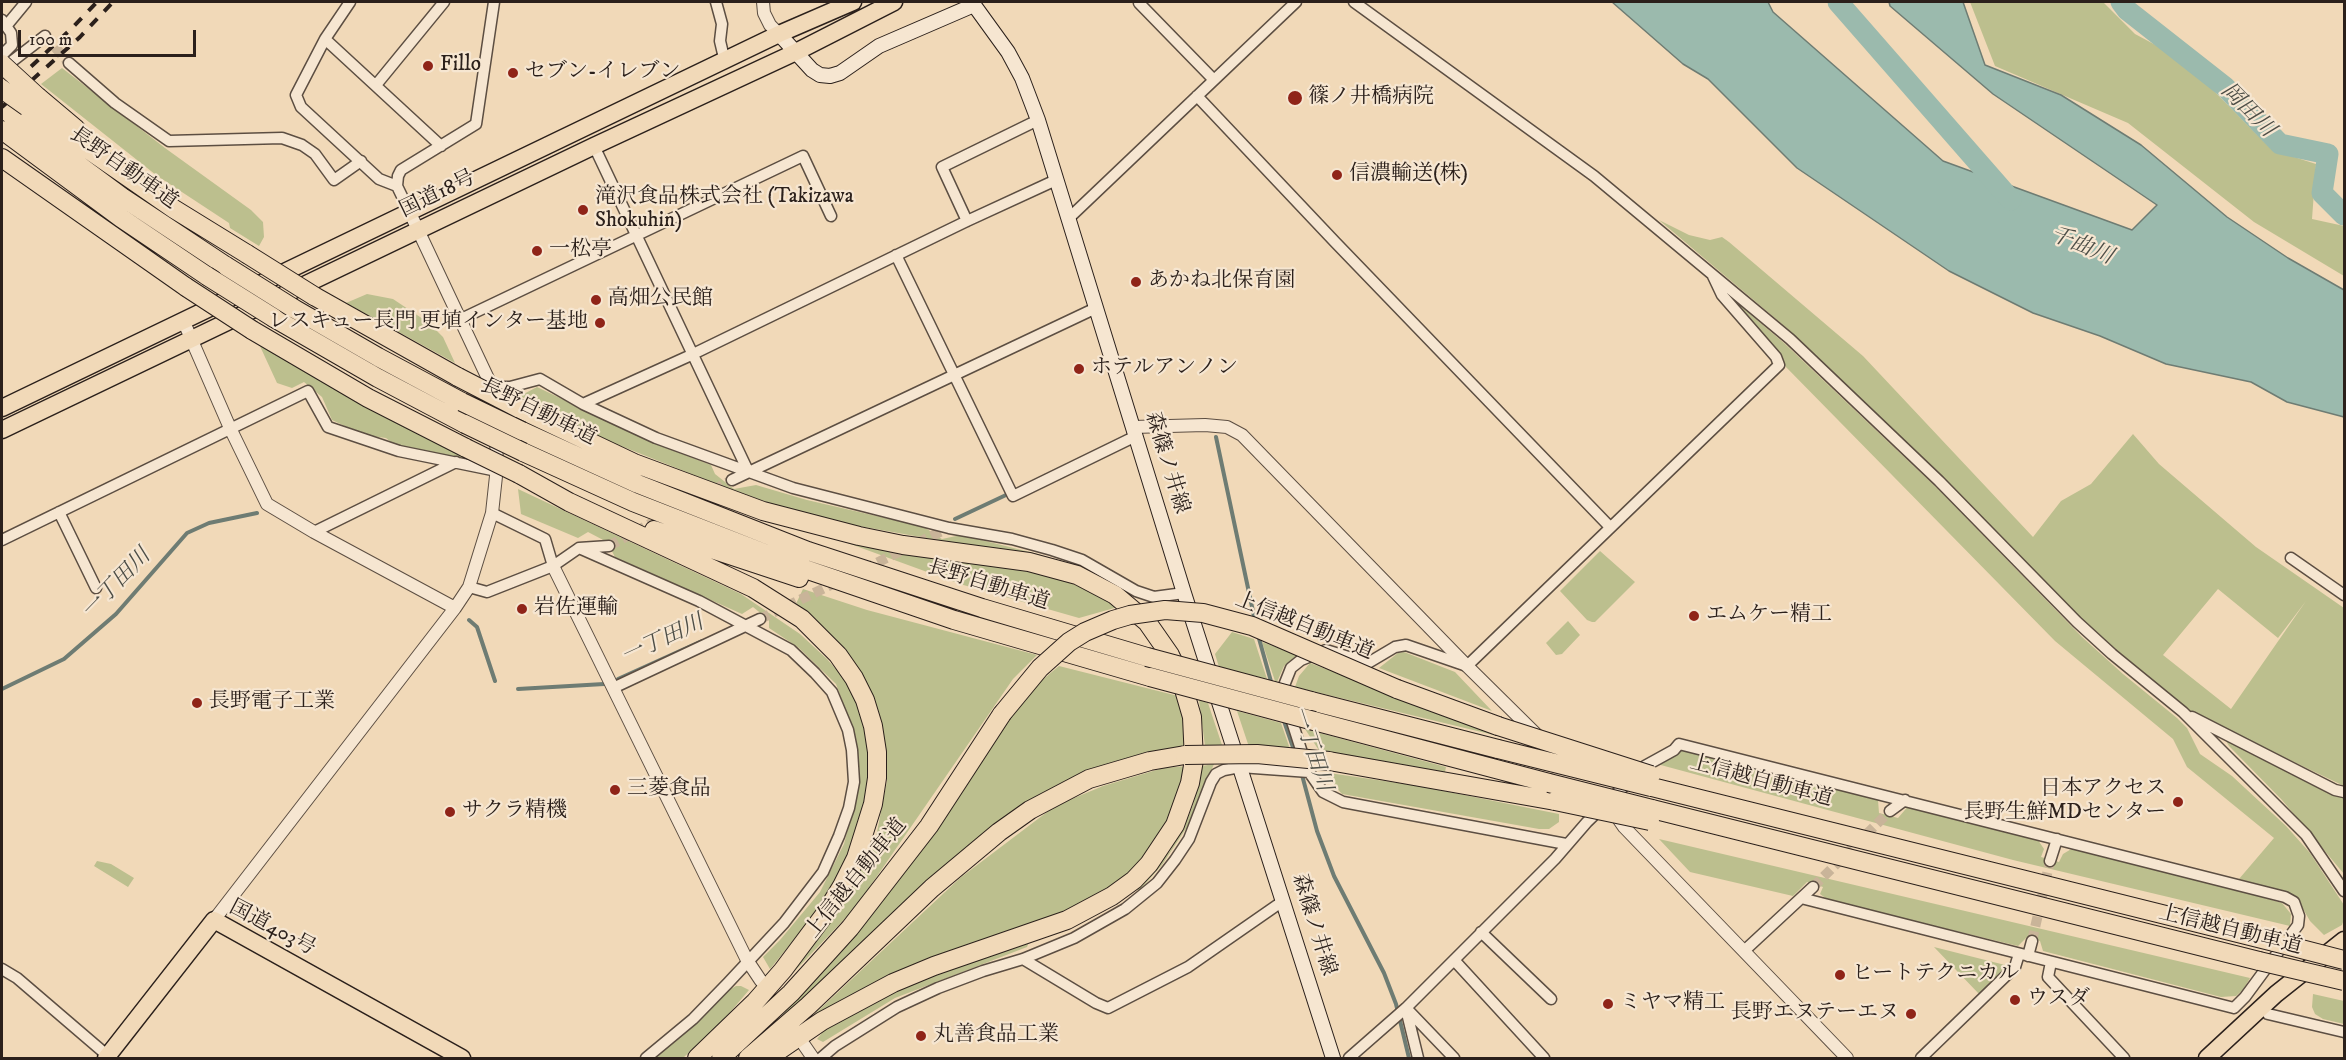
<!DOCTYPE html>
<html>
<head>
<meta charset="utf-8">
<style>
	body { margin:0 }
	#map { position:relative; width:2346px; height:1060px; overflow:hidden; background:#f1d9b8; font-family:"IM FELL DW Pica",serif }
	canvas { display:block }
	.frame { position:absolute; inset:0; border:3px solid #2b201b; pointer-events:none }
	.scale { position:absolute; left:18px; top:30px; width:178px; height:27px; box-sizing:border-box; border:3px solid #2b201b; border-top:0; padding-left:8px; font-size:18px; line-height:21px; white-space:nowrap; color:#2b201b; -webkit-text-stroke:4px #f6e6d1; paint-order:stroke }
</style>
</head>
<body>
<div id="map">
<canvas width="2346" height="1060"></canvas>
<div class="frame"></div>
<div class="scale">100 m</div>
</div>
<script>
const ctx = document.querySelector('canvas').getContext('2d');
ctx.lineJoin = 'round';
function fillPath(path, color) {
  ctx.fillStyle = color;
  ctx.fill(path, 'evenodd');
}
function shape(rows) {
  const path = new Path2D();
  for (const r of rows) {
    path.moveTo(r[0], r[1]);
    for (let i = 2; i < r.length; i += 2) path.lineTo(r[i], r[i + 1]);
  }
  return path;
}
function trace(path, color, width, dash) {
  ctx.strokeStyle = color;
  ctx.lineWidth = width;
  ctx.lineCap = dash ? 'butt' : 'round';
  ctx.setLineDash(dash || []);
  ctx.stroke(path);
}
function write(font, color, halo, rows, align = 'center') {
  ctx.font = font + ' "IM FELL DW Pica","Noto Serif JP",serif';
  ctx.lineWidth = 4.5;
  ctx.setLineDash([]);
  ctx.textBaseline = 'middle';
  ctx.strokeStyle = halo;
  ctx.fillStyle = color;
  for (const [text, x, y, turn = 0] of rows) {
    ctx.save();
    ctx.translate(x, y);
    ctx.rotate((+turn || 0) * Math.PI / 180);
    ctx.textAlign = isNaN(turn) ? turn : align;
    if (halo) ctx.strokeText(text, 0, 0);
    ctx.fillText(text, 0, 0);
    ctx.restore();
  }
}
const green = shape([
	[1970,2,2103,2,2135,34,2163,49,2206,83,2272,150,2316,164,2312,219,2344,226,2344,276,2254,222,2128,123,1995,66],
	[62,68,165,148,251,210,263,222,264,237,259,246,230,228,229,223,156,175,41,84],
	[1659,220,1689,235,1710,240,1722,237,1729,242,1863,356,2033,537,2061,501,2091,484,2133,434,2159,464,2256,547,2344,608,2344,786,2190,712,2086,624,1944,479,1789,330],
	[2218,589,2278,638,2306,601,2231,709,2163,655],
	[367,294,393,299,429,323,443,337,455,363,346,303],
	[1731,298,1784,343,1940,491,2082,637,2123,674,2177,718,2187,728,2200,754,2232,776,2286,826,2310,853,2344,905,2344,919,2342,925,2324,935,2310,921,2298,900,2283,891,2239,879,2274,838,2187,767,2173,739,2055,641,1784,365],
	[259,344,353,400,470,460,393,444,386,438,364,435,332,420,322,397,304,382,292,388,277,383],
	[537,387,656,444,711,465,715,474,734,489,756,485,807,500,924,527,942,539,961,535,1042,555,988,549,842,523,804,514,761,500,704,479,611,442,520,396],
	[518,489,741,594,800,634,827,659,841,675,854,695,863,720,870,765,864,813,840,873,818,910,770,969,763,957,780,940,820,892,844,844,860,782,856,738,836,684,799,648,769,628,769,620,753,607,742,614,615,557,607,542,588,532,578,538,521,514],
	[834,538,1044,573,1101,595,1118,607,1079,618,960,584],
	[1600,551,1635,582,1595,622,1592,622,1587,620,1560,591],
	[803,589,867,610,1037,655,1013,679,855,908,791,975,789,973,847,895,869,853,877,832,887,781,878,719,794,608],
	[1568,621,1580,635,1562,654,1556,655,1546,643],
	[1232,632,1254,639,1267,679,1219,667,1215,654],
	[1262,642,1298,655,1284,666,1277,682,1275,681],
	[1404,652,1455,672,1492,711,1379,668,1398,653],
	[1310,663,1381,690,1499,732,1498,736,1295,687,1299,676],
	[1059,666,1178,696,1189,746,1134,756,1073,778,841,964,773,1026,809,983,1013,714,1041,681],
	[1199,700,1208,703,1222,745,1205,746],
	[1237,711,1281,723,1290,749,1249,747],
	[1305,729,1446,767,1445,772,1320,752],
	[2229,738,2339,797,2344,797,2344,874,2282,800,2229,746,2226,741],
	[1683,750,1878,800,1879,813,1898,818,1910,804,2038,840,2044,849,2041,857,2059,862,2063,854,2073,848,2179,873,2282,903,2291,914,2290,926,2013,860,1657,764],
	[1214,764,1187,827,1162,865,1139,891,1137,889,1170,851,1186,822,1193,805,1202,766],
	[1187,766,1168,829,1144,861,1113,888,1064,913,937,957,844,998,805,1023,960,878,1055,806,1103,786,1163,768],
	[1322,772,1419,786,1559,814,1559,822,1549,829,1539,829,1342,794],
	[1659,839,2250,978,2243,990,2236,996,2221,997,2043,951,2040,941,2027,937,2018,946,1828,900,1820,894,1823,887,1807,882,1793,896,1690,872],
	[97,861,111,864,134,878,128,887,94,866],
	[1029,942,1027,947,895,998,823,1042,817,1039,827,1027,907,985],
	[1934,947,2009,966,1979,994],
	[736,986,741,986,749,990,721,1023,683,1058,652,1058,675,1041,729,990],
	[2313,994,2344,1001,2344,1024,2323,1019,2315,1014,2312,1007]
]);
const water = shape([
	[1612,2,1768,2,1773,12,1943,161,2132,230,2157,205,1993,94,1890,6,1889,2,1963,2,1985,65,2061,95,2141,145,2227,217,2288,258,2344,290,2344,417,2287,402,2251,382,2166,364,2100,336,2033,313,1949,271,1797,168,1708,79,1683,64,1612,2]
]);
const stream = shape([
	[1216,437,1255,621],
	[955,519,1006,495],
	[469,620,477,627,495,681],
	[1258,635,1272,685],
	[618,679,702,641],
	[2,689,64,659,116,614,187,533,209,523,257,513],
	[518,689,604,684],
	[1283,718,1295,753],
	[1302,775,1317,831,1334,876,1384,973,1396,1004,1409,1058]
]);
const river = shape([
	[1838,2,2011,200],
	[2121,2,2127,10,2225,87,2280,144,2328,154,2322,193,2344,215]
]);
const minorTunnel = shape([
	[45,36,69,63],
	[687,504,732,480],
	[609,546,657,520],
	[864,569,942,531],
	[760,619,839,581],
	[1813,887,1890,811],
	[2032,941,2050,861]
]);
const minor = shape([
	[350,2,325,39,441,146],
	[716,2,722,24,720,41,725,62],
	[1354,2,1594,176,1790,339,1939,481,2077,622,2112,654,2183,712,2306,835,2344,891],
	[1139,3,1214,80],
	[2,20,11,33,12,45,2,55],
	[7,25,26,2],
	[325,39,296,95,301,107,379,179,397,186],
	[69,63,115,103,169,141,282,138,302,145,315,154,334,180,361,161],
	[2,69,45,36],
	[376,85,444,2],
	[1197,96,1335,242,1610,527],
	[594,146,748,471],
	[410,213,397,186,398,176,401,170,476,124,494,2],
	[1068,219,1296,2],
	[967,221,942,167,1038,120],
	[896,255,1013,496,1136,436],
	[459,320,803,156,831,216],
	[492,387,510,387,540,379,583,404,656,438,793,488,949,528,1012,539,1052,550,1082,560,1136,591,1154,597,1184,593],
	[583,404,689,356,967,221,1056,180],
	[732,480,1096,308],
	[59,512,96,588],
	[492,513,545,539,553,566,579,548,609,546],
	[314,532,456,462],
	[2,540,308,391,328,427,399,451,497,471],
	[579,548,699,601,791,650,815,673,832,692,848,730,852,750,854,782,849,808,839,836,823,872,784,923,728,983,693,1019,646,1058],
	[2291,558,2344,595],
	[469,587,487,592,553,566],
	[613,688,760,619],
	[1284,697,1283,688,1291,668,1301,660,1326,650,1368,663,1395,647,1406,645,1467,666,1779,365,1776,357,1722,295,1713,276],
	[1289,712,1305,762],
	[2192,717,2335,790,2344,792],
	[1890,811,1905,800],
	[2050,861,2057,839],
	[1481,932,1551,999],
	[1744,951,1813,887],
	[2028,956,2032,941],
	[1023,959,1096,1003,1108,1008,1188,967,1283,901],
	[1454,960,1544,1058],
	[2051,962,2048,977,2124,1058],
	[2,969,17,978,108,1056],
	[1406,1008,1454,1058],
	[1406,1009,1418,1058],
	[2268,1014,2344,1032],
	[821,1058,835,1046,897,1007,938,988,983,971,1023,959,1074,938,1125,909,1157,883,1175,860,1189,839,1211,782,1216,774,1224,770,1240,767,1309,772,1323,792,1343,802,1566,844],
	[1349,1058,1406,1008,1555,859,1587,822,1645,766,1674,750,1679,744,2285,897,2294,902,2299,916,2298,925,2245,997,2234,1008,1801,898],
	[1921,1058,2015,967,2019,954]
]);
const tertiary = shape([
	[763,2,764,13,770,25,779,34],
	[183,320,230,428,267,504,314,532,455,608],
	[1133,427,1205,425,1227,427,1242,435,1467,666,1539,737],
	[553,566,747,960,761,981],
	[1613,811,1624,827,1847,1058],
	[214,920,455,608,469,587,492,513,497,467,495,407,492,387,410,213],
	[804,1045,813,1058]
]);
const secondary = shape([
	[779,34,812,70,820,75,830,76,840,73,879,46,974,5,1008,52,1022,78,1038,120,1184,593,1333,1058]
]);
const trunk = shape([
	[2,408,779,34,853,2],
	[2,430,594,146,796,52,894,2],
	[106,1058,214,920,462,1058],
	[2207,1058,2276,994,2344,940]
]);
const motorway = shape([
	[38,97,76,129],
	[27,107,174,209,247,254],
	[2,108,122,197,226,266],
	[2,130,121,218,207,276],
	[2,158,186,287],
	[314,296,458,377],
	[293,308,378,357,462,402],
	[274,318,378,378,465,424],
	[252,330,368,398,466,448],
	[518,408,634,463,763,511,859,536,903,545,1029,562,1077,575,1115,595,1147,622,1170,655,1180,676,1192,717,1194,760,1190,783,1175,825,1149,864,1134,880,1112,896,1067,920,934,966,893,983,822,1021,768,1058],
	[522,431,638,484,808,551,982,608,1147,657],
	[523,452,633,502,805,569,954,620,1150,677],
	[519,474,569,502,753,588,802,619,838,655,854,678,865,700,873,726,877,752,877,778,873,804,856,858,842,886,825,914,783,970,755,1002,697,1058],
	[654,530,799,578],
	[1397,689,1498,726],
	[1311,701,1498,749],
	[1314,721,1549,783],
	[1329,761,1555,801],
	[1652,787,2274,942],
	[1652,809,2259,961],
	[721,1058,791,993,850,928,929,826,1002,714],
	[748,1058,808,1006,932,888,999,832,1030,810,1089,779,1150,761,1185,755]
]);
const rail = shape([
	[2,94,72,28,97,2],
	[2,107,80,37,113,2]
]);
const motorwayBridge = shape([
	[2,64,38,97],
	[2,89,27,107],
	[247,254,314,296],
	[226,266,293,308],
	[207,276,274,318],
	[186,287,252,330],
	[458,377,518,408],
	[462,402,522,431],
	[465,424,523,452],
	[466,448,519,474],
	[1147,657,1311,701],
	[1150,677,1314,721],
	[1002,714,1040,668,1069,642,1085,632,1113,620,1130,615,1165,610,1203,613,1252,626,1397,689],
	[1498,726,1651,775],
	[1498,749,1651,787],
	[1185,755,1257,754,1329,761],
	[1549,783,1652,809],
	[1555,801,1650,821],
	[2274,942,2344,960],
	[2259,961,2344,981]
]);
const markers = [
	[428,66,6,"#8f2418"],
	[513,73,6,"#8f2418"],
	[1295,98,8,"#8f2418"],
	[1337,175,6,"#8f2418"],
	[583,210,6,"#8f2418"],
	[537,251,6,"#8f2418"],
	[1136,282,6,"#8f2418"],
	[596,300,6,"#8f2418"],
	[600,323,6,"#8f2418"],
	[1079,369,6,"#8f2418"],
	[522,609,6,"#8f2418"],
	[1694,616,6,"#8f2418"],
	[197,703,6,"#8f2418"],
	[615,790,6,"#8f2418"],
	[2178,802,6,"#8f2418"],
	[450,812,6,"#8f2418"],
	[1840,975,6,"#8f2418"],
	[2015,1000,6,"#8f2418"],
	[1608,1004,6,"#8f2418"],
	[1911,1014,6,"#8f2418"],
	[921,1036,6,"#8f2418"]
];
const poiNames = [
	["Fillo",440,66],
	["セブン-イレブン",525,73],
	["篠ノ井橋病院",1308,98],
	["信濃輸送(株)",1349,175],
	["滝沢食品株式会社 (Takizawa",595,198],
	["Shokuhin)",595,222],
	["一松亭",549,251],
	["あかね北保育園",1148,282],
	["高畑公民館",608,300],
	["レスキュー長門 更埴インター基地",588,323,"right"],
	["ホテルアンノン",1091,369],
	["岩佐運輸",534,609],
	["エムケー精工",1706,616],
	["長野電子工業",209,703],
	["三菱食品",627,790],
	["日本アクセス",2166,790,"right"],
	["長野生鮮MDセンター",2166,814,"right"],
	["サクラ精機",462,812],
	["ヒートテクニカル",1852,975],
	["ウスダ",2027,1000],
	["ミヤマ精工",1620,1004],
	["長野エヌテーエヌ",1899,1014,"right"],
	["丸善食品工業",933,1036]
];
const streetNames = [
	["長野自動車道",123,169,35],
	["国道18号",438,195,-26],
	["長野自動車道",538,413,26],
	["森篠ノ井線",1166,463,73],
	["長野自動車道",988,586,17],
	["上信越自動車道",1304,627,22],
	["上信越自動車道",1761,782,15],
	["上信越自動車道",857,879,-51],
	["森篠ノ井線",1313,925,73],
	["国道403号",272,929,28],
	["上信越自動車道",2230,931,14]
];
const waterNames = [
	["岡田川",2247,111,45],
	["千曲川",2081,247,22],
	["一丁田川",117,585,-46],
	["一丁田川",663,641,-25],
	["一丁田川",1310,749,72]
];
fillPath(green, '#bcbf8e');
fillPath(water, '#9bbaad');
trace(water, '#6e7c73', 1.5);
trace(stream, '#6e7c73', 4);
trace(river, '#9bbaad', 21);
trace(minorTunnel, '#c9b499', 10, [10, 5]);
trace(minor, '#5c4e42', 13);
trace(tertiary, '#5c4e42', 14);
trace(secondary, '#2b201b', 16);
trace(trunk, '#2b201b', 19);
trace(motorway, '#2b201b', 20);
trace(minor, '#f6e6d1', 10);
trace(tertiary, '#f6e6d1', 12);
trace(secondary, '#f6e6d1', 14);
trace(trunk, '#f1d9b8', 16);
trace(motorway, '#f1d9b8', 18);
trace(rail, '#2b201b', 4, [10, 10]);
trace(motorwayBridge, '#2b201b', 20, []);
trace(motorwayBridge, '#f1d9b8', 18);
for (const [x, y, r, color] of markers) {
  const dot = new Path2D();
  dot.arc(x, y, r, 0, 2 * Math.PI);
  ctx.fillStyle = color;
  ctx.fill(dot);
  trace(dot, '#f6e6d1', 2);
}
write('21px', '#2b201b', '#f6e6d1', poiNames, 'left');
write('21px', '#2b201b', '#f6e6d1', streetNames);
write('italic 22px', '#4d4e47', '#f6e6d1', waterNames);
</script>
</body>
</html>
